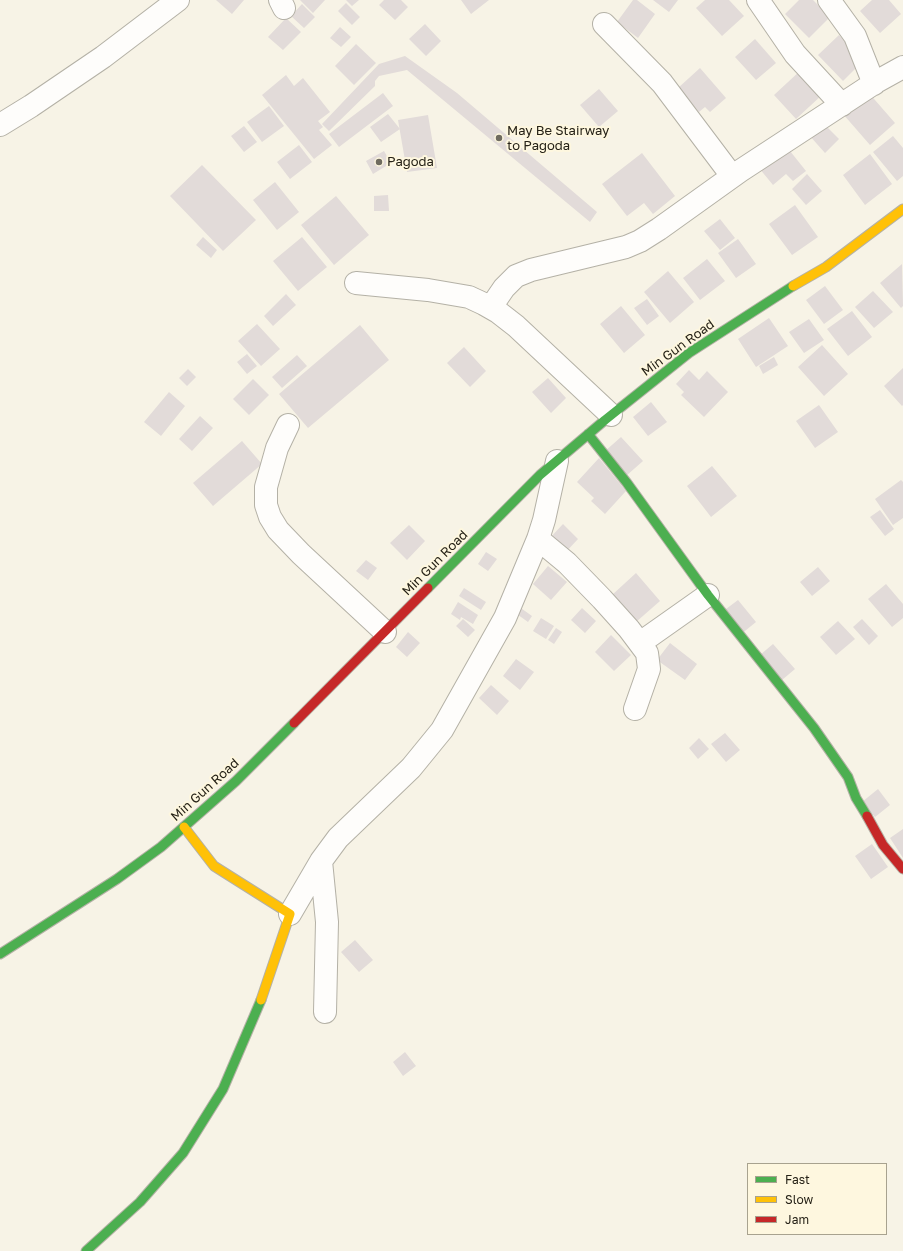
<!DOCTYPE html>
<html>
<head>
<meta charset="utf-8">
<style>
	body { margin:0 }
	#map { position:relative; width:903px; height:1251px; overflow:hidden; background:#f7f3e6; font-family:"Golos Text",sans-serif }
	canvas { display:block }
	.legend { position:absolute; left:747px; top:1163px; width:140px; height:72px; box-sizing:border-box; background:#fef7df; border:1px solid #a8a28f; margin:0; padding:5px 7px; list-style:none; font-size:12px; color:#262217 }
	.legend li { display:flex; align-items:center; gap:8px; height:20px }
	.legend b { width:20px; border:1px solid #a8a28f }
</style>
</head>
<body>
<div id="map">
<canvas width="903" height="1251"></canvas>
<ul class="legend">
<li><b style="height:5px;background:#4caf50"></b>Fast</li>
<li><b style="height:5px;background:#ffc107"></b>Slow</li>
<li><b style="height:5px;background:#c62828"></b>Jam</li>
</ul>
</div>
<script>
const ctx = document.querySelector('canvas').getContext('2d');
ctx.lineJoin = 'round';
function fillPath(path, color) {
  ctx.fillStyle = color;
  ctx.fill(path, 'evenodd');
}
function shape(rows) {
  const path = new Path2D();
  for (const r of rows) {
    path.moveTo(r[0], r[1]);
    for (let i = 2; i < r.length; i += 2) path.lineTo(r[i], r[i + 1]);
  }
  return path;
}
function trace(path, color, width, dash) {
  ctx.strokeStyle = color;
  ctx.lineWidth = width;
  ctx.lineCap = dash ? 'butt' : 'round';
  ctx.setLineDash(dash || []);
  ctx.stroke(path);
}
function write(font, color, halo, rows, align = 'center') {
  ctx.font = font + ' "Golos Text",sans-serif';
  ctx.lineWidth = 4;
  ctx.setLineDash([]);
  ctx.textBaseline = 'middle';
  ctx.strokeStyle = halo;
  ctx.fillStyle = color;
  for (const [text, x, y, turn = 0] of rows) {
    ctx.save();
    ctx.translate(x, y);
    ctx.rotate((+turn || 0) * Math.PI / 180);
    ctx.textAlign = isNaN(turn) ? turn : align;
    if (halo) ctx.strokeText(text, 0, 0);
    ctx.fillText(text, 0, 0);
    ctx.restore();
  }
}
const building = shape([
	[216,0,244,0,232,14],
	[300,0,325,0,313,13],
	[346,0,359,0,352,6],
	[384,0,401,0,408,7,395,20,379,5],
	[461,0,489,0,471,14],
	[633,0,637,0,655,14,638,38,617,22],
	[653,0,678,0,669,12],
	[705,0,729,0,744,16,722,36,696,8],
	[799,0,813,0,830,17,809,38,785,14],
	[872,0,889,0,901,14,880,33,860,11],
	[346,3,360,17,352,25,338,11],
	[302,4,315,17,304,28,291,16],
	[286,18,301,32,283,50,268,37],
	[425,24,441,41,426,56,409,39],
	[340,27,351,37,341,47,330,38],
	[839,35,863,61,843,81,818,55],
	[755,39,776,63,756,80,735,57],
	[356,44,376,63,354,85,335,66],
	[405,56,457,93,597,212,590,222,407,70,379,76,375,81,375,86,329,131,322,124,379,64],
	[700,68,726,98,710,112,705,107,699,112,678,88],
	[801,70,823,94,796,119,774,95],
	[286,75,294,86,303,78,330,112,318,121,323,127,319,130,332,145,314,159,262,95],
	[599,89,618,111,599,127,580,105],
	[868,92,895,123,870,145,843,114],
	[383,93,393,106,339,147,329,134],
	[269,106,284,126,262,142,247,122],
	[388,114,400,129,381,142,370,127],
	[428,115,437,168,407,172,398,120],
	[822,122,839,139,825,153,809,135],
	[244,126,257,142,244,152,231,136],
	[893,136,903,148,903,176,897,181,873,152],
	[299,145,312,162,290,179,277,162],
	[786,146,806,171,793,181,786,174,773,185,759,168],
	[384,151,391,163,373,174,366,161],
	[642,153,675,196,653,214,644,203,627,216,602,184],
	[870,154,892,184,865,205,843,175],
	[202,165,256,220,223,251,170,196],
	[807,174,822,191,806,205,792,189],
	[275,182,299,212,277,230,253,200],
	[388,195,389,211,374,211,374,196],
	[336,196,369,235,334,265,301,225],
	[795,205,818,237,792,255,769,224],
	[720,219,735,238,720,250,704,231],
	[203,237,217,250,211,258,196,245],
	[302,237,327,267,298,291,273,261],
	[738,239,756,264,736,278,718,253],
	[707,259,725,281,700,300,683,278],
	[902,264,903,306,901,308,880,283],
	[668,271,694,302,670,323,644,292],
	[825,286,843,310,824,324,806,300],
	[873,291,893,312,874,328,855,307],
	[286,294,296,305,273,326,264,316],
	[647,299,659,316,647,325,634,308],
	[621,306,645,335,624,353,600,324],
	[852,311,872,337,848,356,827,329],
	[769,318,788,346,756,367,738,339],
	[809,319,824,340,804,353,789,332],
	[257,324,280,349,261,366,238,341],
	[360,325,389,360,308,428,279,394],
	[822,345,848,374,824,396,798,367],
	[464,347,486,371,470,387,447,363],
	[247,354,257,366,247,374,237,362],
	[297,355,307,366,282,388,272,377],
	[774,357,778,365,763,374,759,366],
	[903,368,903,405,902,406,884,386],
	[188,369,196,377,187,386,179,378],
	[689,370,699,380,707,371,728,392,704,417,681,395,684,392,676,384],
	[548,378,566,398,551,413,532,392],
	[253,379,269,395,249,415,233,399],
	[169,392,185,406,161,436,144,422],
	[651,402,667,422,648,436,633,417],
	[819,405,838,432,815,448,796,421],
	[200,416,213,428,192,451,179,439],
	[621,437,643,461,626,476,604,452],
	[242,441,262,464,213,506,193,483],
	[599,458,626,491,605,514,591,501,594,498,577,482],
	[712,466,737,496,711,517,687,486],
	[901,480,903,482,903,518,893,525,875,499],
	[880,510,894,529,885,536,870,517],
	[563,524,578,539,564,554,548,540],
	[409,525,425,541,407,560,390,543],
	[486,552,497,559,488,571,478,564],
	[366,560,377,568,368,580,356,571],
	[548,566,567,582,551,600,533,584],
	[818,567,830,581,812,596,800,582],
	[636,573,660,601,636,622,612,595],
	[886,584,903,604,903,618,892,627,868,599],
	[464,588,486,602,481,610,459,596],
	[738,600,756,622,740,635,722,612],
	[458,602,478,615,473,624,461,617,460,620,451,614],
	[518,606,532,616,528,622,514,612],
	[582,608,596,621,585,633,571,620],
	[541,618,554,626,546,639,533,631],
	[463,619,475,630,468,637,456,626],
	[862,619,878,636,869,645,853,627],
	[838,621,855,639,836,655,820,637],
	[556,628,562,632,554,644,548,640],
	[408,632,420,643,407,657,396,647],
	[611,635,631,655,614,671,595,652],
	[670,643,697,664,685,680,657,660],
	[773,644,795,669,782,680,760,655],
	[516,659,534,672,520,690,503,676],
	[491,685,509,701,497,715,479,698],
	[725,733,740,750,726,762,711,744],
	[699,738,709,749,698,759,689,748],
	[878,789,890,805,875,817,862,802],
	[903,829,903,858,890,838],
	[872,844,888,867,871,879,855,856],
	[355,940,373,960,359,972,341,952],
	[405,1052,416,1066,403,1076,393,1062]
]);
const street = shape([
	[280,0,284,8],
	[758,0,795,54,842,105],
	[829,0,855,36,874,84],
	[604,24,662,83,732,176],
	[0,125,31,106,103,57,178,0],
	[356,283,428,290,469,297,484,304,498,312,516,326,611,415],
	[491,307,504,288,516,276,531,270,626,247,640,241,659,229,740,171,876,82,903,67],
	[288,425,277,448,266,487,266,505,270,517,278,530,301,554,385,632],
	[538,539,567,563,602,599,629,629,647,653,649,669,635,709],
	[640,643,708,595],
	[321,861,327,922,325,1012],
	[290,914,321,861,338,838,411,768,442,730,505,618,538,539,544,520,557,461]
]);
const fast = shape([
	[588,434,627,483,708,595,814,728,848,777,856,798,867,816],
	[428,588,540,475,605,420,689,353,793,286],
	[0,954,117,879,161,847,236,781,294,723],
	[86,1251,140,1202,183,1153,223,1089,261,1000]
]);
const slow = shape([
	[793,286,826,267,903,209],
	[184,827,214,866,290,914,261,1000]
]);
const jam = shape([
	[294,723,428,588],
	[867,816,883,845,903,869]
]);
const markers = [
	[499,138,4,"#6f6b5f"],
	[379,162,4,"#6f6b5f"]
];
const poiNames = [
	["May Be Stairway",507,131],
	["to Pagoda",507,146],
	["Pagoda",387,162]
];
const streetNames = [
	["Min Gun Road",678,348,-36],
	["Min Gun Road",435,563,-45],
	["Min Gun Road",205,790,-42]
];
fillPath(building, '#e2dbd9');
trace(street, '#b4b1a6', 24);
trace(fast, '#b4b1a6', 11);
trace(slow, '#b4b1a6', 11);
trace(jam, '#b4b1a6', 11);
trace(street, '#fefdfb', 22);
trace(fast, '#4caf50', 9);
trace(slow, '#ffc107', 9);
trace(jam, '#c62828', 9);
for (const [x, y, r, color] of markers) {
  const dot = new Path2D();
  dot.arc(x, y, r, 0, 2 * Math.PI);
  ctx.fillStyle = color;
  ctx.fill(dot);
  trace(dot, '#fef7df', 1.5);
}
write('13px', '#262217', '#fef7df', poiNames, 'left');
write('13px', '#262217', '#fef7df', streetNames);
</script>
</body>
</html>
